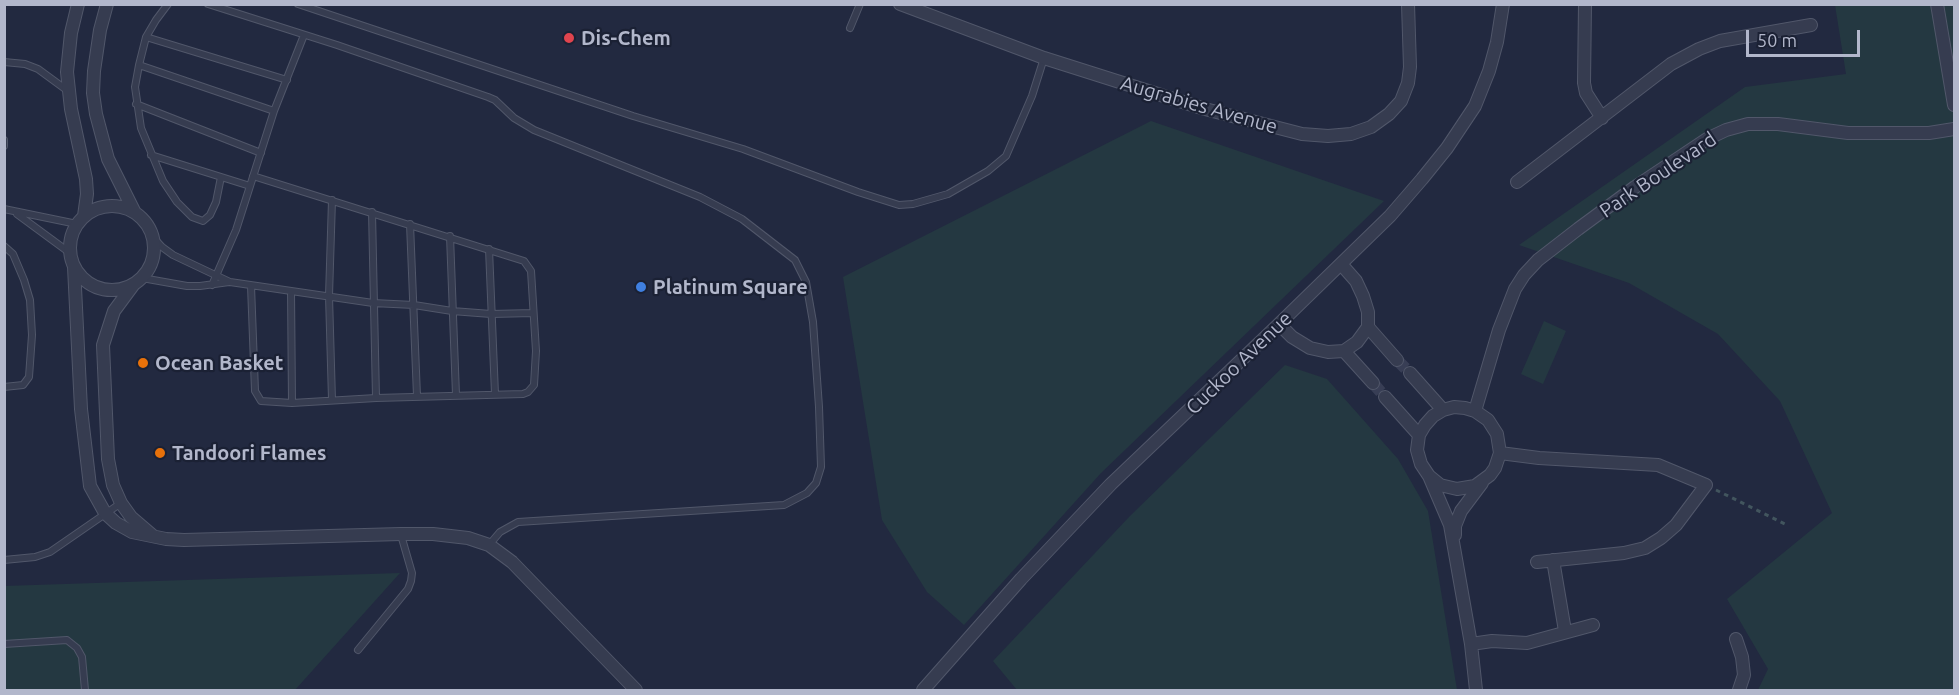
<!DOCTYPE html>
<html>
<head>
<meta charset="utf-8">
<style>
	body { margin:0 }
	#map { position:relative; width:1959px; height:695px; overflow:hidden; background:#222940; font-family:Ubuntu,sans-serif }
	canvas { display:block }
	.frame { position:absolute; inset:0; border:6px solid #b2b7cb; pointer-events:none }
	.scale { position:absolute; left:1746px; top:30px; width:114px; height:27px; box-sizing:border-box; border:3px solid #b2b7cb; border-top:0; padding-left:8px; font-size:18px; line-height:21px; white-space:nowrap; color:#b2b7cb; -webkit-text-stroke:4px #1b2134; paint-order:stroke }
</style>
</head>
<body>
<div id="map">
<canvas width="1959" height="695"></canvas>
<div class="frame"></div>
<div class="scale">50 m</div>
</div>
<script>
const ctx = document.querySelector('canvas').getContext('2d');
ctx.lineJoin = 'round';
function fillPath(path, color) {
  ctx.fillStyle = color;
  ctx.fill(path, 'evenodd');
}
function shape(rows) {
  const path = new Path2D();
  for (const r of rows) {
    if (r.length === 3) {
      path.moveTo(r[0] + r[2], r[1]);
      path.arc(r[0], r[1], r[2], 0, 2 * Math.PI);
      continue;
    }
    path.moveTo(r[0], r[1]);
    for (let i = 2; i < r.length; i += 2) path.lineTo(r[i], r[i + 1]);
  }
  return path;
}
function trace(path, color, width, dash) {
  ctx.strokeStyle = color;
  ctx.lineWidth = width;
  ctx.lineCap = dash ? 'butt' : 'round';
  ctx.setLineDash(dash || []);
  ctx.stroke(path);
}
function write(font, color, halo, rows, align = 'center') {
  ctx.font = font + ' Ubuntu,sans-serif';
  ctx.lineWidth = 4.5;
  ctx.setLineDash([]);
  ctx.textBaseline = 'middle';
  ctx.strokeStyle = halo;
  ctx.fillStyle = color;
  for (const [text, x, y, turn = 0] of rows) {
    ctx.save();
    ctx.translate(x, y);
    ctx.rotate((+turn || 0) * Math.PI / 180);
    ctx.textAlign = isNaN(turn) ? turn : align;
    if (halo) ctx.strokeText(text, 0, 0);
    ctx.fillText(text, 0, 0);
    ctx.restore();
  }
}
const green = shape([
	[1835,5,1954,5,1954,690,1758,690,1768,669,1727,599,1832,513,1780,401,1718,334,1629,283,1519,245,1745,87,1846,74],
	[1151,121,1384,201,1101,473,964,625,927,592,882,520,843,277],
	[1544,321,1566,331,1543,384,1521,374],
	[1285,365,1327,379,1398,459,1428,511,1457,690,1017,690,993,661,1130,516],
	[400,573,295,690,5,690,4,586]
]);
const streetTunnel = shape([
	[1397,360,1410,373],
	[1373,383,1385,397]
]);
const path = shape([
	[1716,490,1785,524]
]);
const lane = shape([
	[168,4,156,20,146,37,139,65,135,87,141,128,163,181,177,202,192,217,203,221,210,215,216,202,221,177],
	[208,4,337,45,488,97,495,100,514,118,534,130,700,197,742,219,795,260,806,282,813,322,819,407,821,467,816,483,807,493,784,505,518,522,500,532,489,545],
	[298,4,633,116,743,149,858,192,899,205,913,204,948,194,988,171,1006,156,1032,96,1044,58],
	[850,28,860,4],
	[146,37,287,80],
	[4,62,25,64,38,69,68,91],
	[139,65,274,111],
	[136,104,261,153],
	[4,140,4,146],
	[151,155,250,186],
	[332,200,329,296,332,400],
	[4,209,77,224],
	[372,212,376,398],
	[17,214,70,253],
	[410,224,417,396],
	[151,235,162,247,173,255,230,282,373,303,414,305,452,311,491,314,533,313],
	[450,236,456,395],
	[4,246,13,254,24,280,30,300,32,335,29,377,23,385,4,387],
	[489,249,495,394],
	[142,278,187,286,200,286,229,282],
	[212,285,236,230,274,111,304,35],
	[251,286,255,391,261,401,292,403,376,398,523,394,528,392,534,385,536,351,531,271,524,261,253,176],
	[291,291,292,403],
	[4,560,35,557,50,552,121,503],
	[4,644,67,640,77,648,82,657,85,690],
	[358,650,408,589,411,581,412,573,401,535]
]);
const street = shape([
	[78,4,71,33,67,72,71,109,86,179,87,194,84,216],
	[107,4,100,30,94,71,93,93,96,114,108,159,135,213],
	[900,4,1044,58,1205,109,1302,134,1328,136,1351,134,1371,127,1389,114,1401,101,1408,83,1410,67,1408,4],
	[1585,4,1584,83,1586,93,1602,118],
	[1937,4,1954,105],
	[1517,182,1671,64,1699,49,1720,41,1811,25],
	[112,248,42],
	[74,267,81,409,90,486,105,513,116,523,132,532,166,539,184,540,401,534,433,534,468,538,489,545,512,562,636,690],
	[134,284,114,311,103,345,108,459,113,485,121,503,131,517,152,535],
	[1279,324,1292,337,1310,348,1328,352,1344,351,1357,342,1368,327,1368,312,1363,296,1356,281,1341,264],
	[1368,327,1397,360],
	[1344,351,1373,383],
	[1410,373,1443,410],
	[1385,397,1419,435],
	[1475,411,1499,330,1515,289,1524,275,1538,260,1578,229,1635,187,1707,139,1726,130,1748,124,1778,124,1848,133,1929,133,1954,129],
	[1500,453,1539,458,1658,465,1706,485,1676,525,1661,538,1645,548,1624,553,1537,562],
	[1429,476,1440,485,1457,489,1475,486,1490,475,1495,468,1500,453,1497,434,1488,420,1475,411,1465,408,1454,407,1443,410,1433,416,1425,425,1419,435,1417,450,1421,464,1429,476,1450,525,1471,644,1476,690],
	[1455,535,1455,526,1461,511,1482,483],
	[1553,560,1565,631],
	[1736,639,1742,657,1744,675,1739,690],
	[1471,644,1492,641,1527,643,1593,625],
	[923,690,1021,579,1111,484,1279,324,1390,216,1422,179,1447,148,1475,106,1489,71,1497,42,1503,4]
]);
const markers = [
	[569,38,6,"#e0444e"],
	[641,287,6,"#3f7fe0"],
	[143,363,6,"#e8710a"],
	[160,453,6,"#e8710a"]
];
const poiNames = [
	["Dis-Chem",581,38],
	["Platinum Square",653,287],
	["Ocean Basket",155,363],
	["Tandoori Flames",172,453]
];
const streetNames = [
	["Augrabies Avenue",1199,105,16],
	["Park Boulevard",1658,175,-34],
	["Cuckoo Avenue",1239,363,-44]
];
fillPath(green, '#243841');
trace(streetTunnel, '#383e55', 12, [12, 6]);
trace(lane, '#51576a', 8);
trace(street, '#51576a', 14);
trace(path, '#42555e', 3, [4.5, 4.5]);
trace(lane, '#363c50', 6);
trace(street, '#363c50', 12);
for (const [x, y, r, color] of markers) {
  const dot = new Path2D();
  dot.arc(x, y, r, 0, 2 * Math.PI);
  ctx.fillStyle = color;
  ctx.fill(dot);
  trace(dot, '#1b2134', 2);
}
write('bold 20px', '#b2b7cb', '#1b2134', poiNames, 'left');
write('20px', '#b2b7cb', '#1b2134', streetNames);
</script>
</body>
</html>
